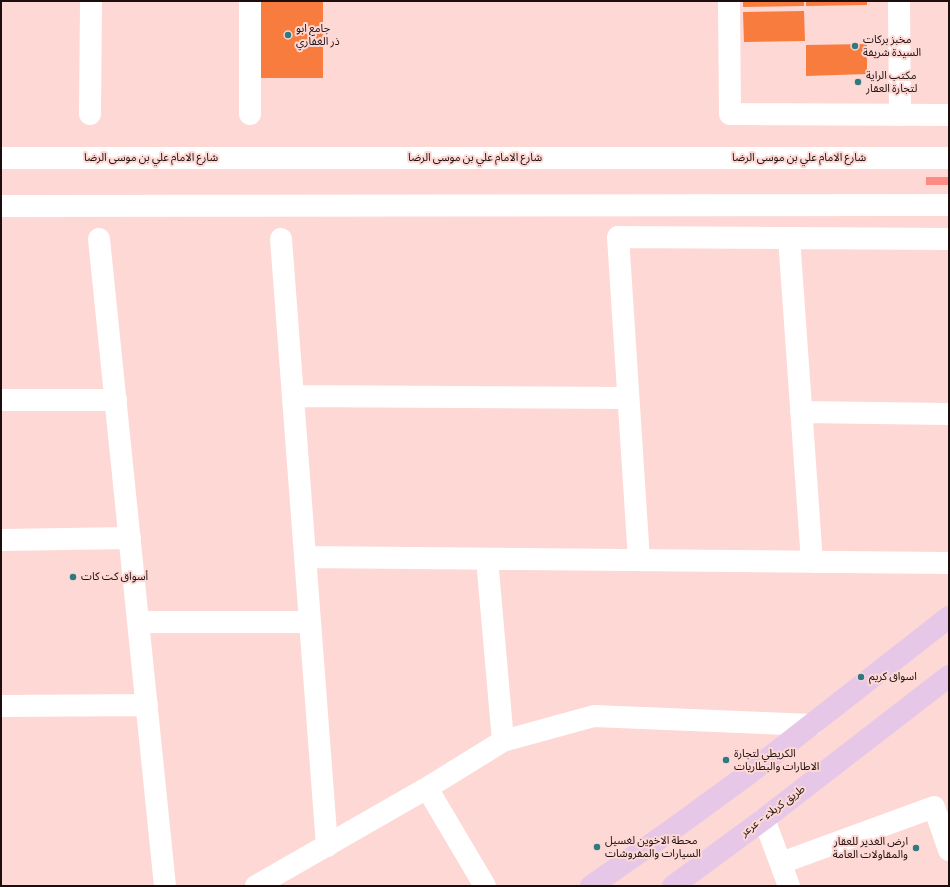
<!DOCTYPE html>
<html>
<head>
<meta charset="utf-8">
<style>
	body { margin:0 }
	#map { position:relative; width:950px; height:887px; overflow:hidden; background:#fdd8d4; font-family:Bitter,serif }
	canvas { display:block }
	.frame { position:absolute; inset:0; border:2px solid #1d0e0d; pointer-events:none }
</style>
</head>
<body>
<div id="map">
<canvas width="950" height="887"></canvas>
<div class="frame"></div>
</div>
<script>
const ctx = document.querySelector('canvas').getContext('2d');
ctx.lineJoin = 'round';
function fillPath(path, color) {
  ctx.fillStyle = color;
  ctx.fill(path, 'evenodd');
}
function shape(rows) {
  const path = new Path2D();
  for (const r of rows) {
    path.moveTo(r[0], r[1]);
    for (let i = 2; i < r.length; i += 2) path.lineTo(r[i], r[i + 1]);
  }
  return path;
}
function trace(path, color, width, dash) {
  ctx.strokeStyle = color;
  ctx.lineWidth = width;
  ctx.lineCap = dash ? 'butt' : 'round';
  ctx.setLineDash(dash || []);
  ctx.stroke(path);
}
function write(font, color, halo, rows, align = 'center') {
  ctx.font = font + ' Bitter,"Noto Sans Arabic",serif';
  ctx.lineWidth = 4;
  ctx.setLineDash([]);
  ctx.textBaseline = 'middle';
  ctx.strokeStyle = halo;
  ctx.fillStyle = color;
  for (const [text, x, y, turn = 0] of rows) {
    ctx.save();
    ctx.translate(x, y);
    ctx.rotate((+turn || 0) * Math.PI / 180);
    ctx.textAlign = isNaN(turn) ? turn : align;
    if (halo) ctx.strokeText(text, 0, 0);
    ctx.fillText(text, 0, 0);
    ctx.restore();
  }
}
const green = shape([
	[926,177,949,177,949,185,926,185]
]);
const building = shape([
	[256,1,323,1,323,78,256,78],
	[743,1,804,1,804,6,743,7],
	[806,1,867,1,867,5,806,6],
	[804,11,805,41,744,42,743,12],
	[867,44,867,74,806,76,806,45]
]);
const street = shape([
	[729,1,730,114,949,115],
	[90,114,91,1],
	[250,114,250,1],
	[789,238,812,562],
	[99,239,165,886],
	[281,239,327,846],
	[293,396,628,398],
	[1,400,116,400],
	[801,412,949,414],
	[1,540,130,538],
	[305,557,949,563],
	[487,559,503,741],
	[639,560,618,237,949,239],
	[138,622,310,622],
	[1,706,147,705],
	[427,788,485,886],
	[764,819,789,886],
	[781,863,934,807,949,850],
	[256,886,427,788,503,741,594,716,812,725]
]);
const secondary = shape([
	[899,1,900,115],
	[1,158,949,158],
	[1,206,949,205]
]);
const primary = shape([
	[591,886,673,829,747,775,949,617],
	[673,886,764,819,949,676]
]);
const markers = [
	[288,35,4,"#307981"],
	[855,46,4,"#307981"],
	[858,82,4,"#307981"],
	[73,577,4,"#307981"],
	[861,677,4,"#307981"],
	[726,760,4,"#307981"],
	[597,847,4,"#307981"],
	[916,848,4,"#307981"]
];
const poiNames = [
	["جامع ابو",296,29],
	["ذر الغفاري",296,42],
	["مخبز بركات",863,40],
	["السيدة شريفة",863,53],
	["مكتب الراية",866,76],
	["لتجارة العقار",866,89],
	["أسواق كت كات",81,577],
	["اسواق كريم",869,677],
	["الكريطي لتجارة",734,754],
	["الاطارات والبطاريات",734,767],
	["محطة الاخوين لغسيل",605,841],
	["السيارات والمفروشات",605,854],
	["ارض الغدير للعقار",908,842,"right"],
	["والمقاولات العامة",908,855,"right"]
];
const streetNames = [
	["شارع الامام علي بن موسى الرضا",151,158],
	["شارع الامام علي بن موسى الرضا",475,158],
	["شارع الامام علي بن موسى الرضا",799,158],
	["طريق كربلاء - عرعر",773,811,-37]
];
fillPath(green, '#fe8b82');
fillPath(building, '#f87c3d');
trace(street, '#fff', 22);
trace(secondary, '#fff', 22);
trace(primary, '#e7c7e8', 22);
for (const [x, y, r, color] of markers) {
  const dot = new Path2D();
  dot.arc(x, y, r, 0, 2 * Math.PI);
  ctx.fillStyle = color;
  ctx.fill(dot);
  trace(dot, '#fdd8d4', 1.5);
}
write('11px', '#1d0e0d', '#fdd8d4', poiNames, 'left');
write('11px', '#1d0e0d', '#fdd8d4', streetNames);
</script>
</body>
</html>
